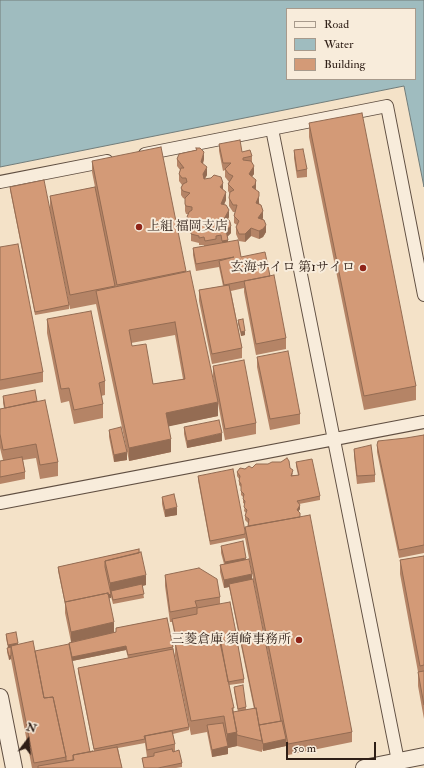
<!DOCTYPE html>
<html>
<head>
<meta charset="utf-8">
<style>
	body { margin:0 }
	#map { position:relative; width:424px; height:768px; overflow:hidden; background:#f4e2c8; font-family:"IM FELL Double Pica",serif }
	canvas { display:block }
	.legend { position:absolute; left:286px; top:8px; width:130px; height:72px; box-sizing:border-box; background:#f8ecdb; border:1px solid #a79a8c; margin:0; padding:5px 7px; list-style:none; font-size:12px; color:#2e1e16 }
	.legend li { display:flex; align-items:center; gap:8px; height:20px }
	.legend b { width:20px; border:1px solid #a79a8c }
	.north { position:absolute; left:8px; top:720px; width:40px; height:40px; -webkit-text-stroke:3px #f8ecdb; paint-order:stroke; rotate:16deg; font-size:11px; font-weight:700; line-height:16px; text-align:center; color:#2e1e16 }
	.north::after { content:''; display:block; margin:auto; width:14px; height:18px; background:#2e1e16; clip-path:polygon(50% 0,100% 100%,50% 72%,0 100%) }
	.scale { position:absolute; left:286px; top:742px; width:90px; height:18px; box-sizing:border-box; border:2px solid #2e1e16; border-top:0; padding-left:5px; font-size:12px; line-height:14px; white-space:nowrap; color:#2e1e16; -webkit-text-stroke:3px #f8ecdb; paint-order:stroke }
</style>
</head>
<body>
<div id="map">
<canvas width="424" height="768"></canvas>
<ul class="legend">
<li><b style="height:5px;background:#f8ecdb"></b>Road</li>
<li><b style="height:11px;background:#9fbcbf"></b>Water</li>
<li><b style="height:11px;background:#d39a77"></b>Building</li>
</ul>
<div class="north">N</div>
<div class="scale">50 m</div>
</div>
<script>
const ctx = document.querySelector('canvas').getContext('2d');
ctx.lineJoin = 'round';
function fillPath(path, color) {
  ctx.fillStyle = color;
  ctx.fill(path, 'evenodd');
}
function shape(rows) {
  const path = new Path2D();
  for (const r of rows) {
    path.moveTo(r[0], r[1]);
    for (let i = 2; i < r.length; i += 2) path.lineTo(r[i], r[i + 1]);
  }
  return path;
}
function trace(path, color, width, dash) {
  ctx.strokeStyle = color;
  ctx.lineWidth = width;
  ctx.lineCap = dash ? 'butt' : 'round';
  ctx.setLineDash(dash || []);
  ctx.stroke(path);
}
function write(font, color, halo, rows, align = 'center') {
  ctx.font = font + ' "IM FELL Double Pica","Noto Serif JP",serif';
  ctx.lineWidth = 4;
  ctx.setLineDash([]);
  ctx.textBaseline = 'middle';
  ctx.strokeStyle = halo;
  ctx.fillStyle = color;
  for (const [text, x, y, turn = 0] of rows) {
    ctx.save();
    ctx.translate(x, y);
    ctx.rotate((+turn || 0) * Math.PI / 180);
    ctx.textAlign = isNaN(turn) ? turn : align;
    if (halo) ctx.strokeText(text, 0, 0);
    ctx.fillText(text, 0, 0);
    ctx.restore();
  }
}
const water = shape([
	[0,0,424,0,424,187,404,86,0,167,0,0],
	[287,9,415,9,415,79,287,79,287,9]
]);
const minor = shape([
	[272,129,398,761],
	[145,154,387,106,424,295],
	[0,182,107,161],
	[0,503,424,422]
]);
const tertiary = shape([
	[0,697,14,768],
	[364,768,424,756]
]);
const wall = shape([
	[309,123,416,386,416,400,364,410,309,137],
	[219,144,242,152,252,156,252,163,254,174,252,176,256,187,256,190,263,218,262,220,266,232,263,237,259,239,251,236,245,242,239,241,236,234,236,227,237,225,234,223,234,216,235,212,233,212,229,206,229,198,230,194,228,191,228,184,229,182,225,177,225,170,223,171,219,151],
	[196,148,204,159,203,164,207,175,205,179,223,190,226,200,224,205,229,217,228,219,231,233,227,237,228,242,241,257,270,276,286,338,286,349,256,355,244,292,244,288,231,291,242,348,242,358,212,364,199,301,199,290,223,286,219,267,196,271,193,255,193,248,204,246,204,245,199,245,199,243,191,241,191,228,189,228,187,224,187,217,188,214,186,214,185,211,185,199,183,198,181,195,181,188,182,185,179,181,179,174,180,170,177,166,177,159,196,150],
	[294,150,307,169,307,177,297,178,294,158],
	[92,161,186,271,218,416,168,426,171,452,129,461,96,304,70,309,50,210,50,196,95,187,92,172],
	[175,335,183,379,153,384,132,346,131,343],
	[10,187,69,305,69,309,35,315,10,190],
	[0,247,43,372,43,382,0,390],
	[47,319,105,381,105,395,101,396,103,404,103,418,74,424,69,401,61,403,47,333],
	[238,320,245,335,241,336,238,324],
	[257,357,300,414,300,424,270,430,257,367],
	[213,366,256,423,256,434,225,440,213,377],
	[3,396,37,401,58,462,58,476,40,479,36,458,23,460,25,472,25,479,0,484,0,461,3,460,0,448,0,409,4,408,3,403],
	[184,427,222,441,187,448,184,434],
	[109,430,127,460,114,462,109,437],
	[424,435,424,553,399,558,377,452,377,445],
	[354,449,375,475,375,482,357,484,354,456],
	[296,462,320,496,320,500,299,504,300,509,298,511,352,732,352,742,288,755,286,745,286,746,263,751,262,749,262,752,237,746,237,743,237,746,228,748,228,754,212,757,207,732,191,735,175,656,175,642,176,642,172,622,170,622,165,586,165,575,220,597,220,604,237,638,237,641,244,679,244,683,229,685,234,712,238,712,234,691,234,687,246,707,246,710,254,709,229,587,224,588,220,572,220,565,224,564,221,553,221,546,246,560,252,579,277,699,245,538,210,545,198,480,198,476,245,531,245,527,248,527,248,523,245,520,245,516,246,513,244,511,245,504,243,503,243,497,241,495,241,487,239,485,239,479,237,476,237,472,245,469,252,468,290,468,293,474,292,475,298,475,296,466],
	[162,497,177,515,165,517,162,504],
	[139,549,146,585,142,586,144,598,113,604,110,593,111,598,109,598,114,632,116,632,116,628,167,618,189,727,189,730,173,734,175,744,175,751,182,763,182,767,176,768,144,768,142,758,147,757,145,743,118,748,122,768,32,768,11,659,9,660,7,652,7,648,8,648,6,638,6,634,18,644,35,651,90,752,94,751,78,672,78,668,128,658,126,650,72,661,69,646,69,643,71,642,65,613,65,604,58,571,58,567],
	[424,556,424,719,418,686,418,672,400,574,400,560]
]);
const shadedWall = shape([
	[204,152,204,159,201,169,201,162],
	[254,166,254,174,249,181,249,174],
	[207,167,207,175,203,181,203,174],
	[256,180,256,187,255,192,252,187],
	[223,183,223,190,220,187],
	[226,192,226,200,221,211,221,204],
	[259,196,259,204,256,210,256,203],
	[229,210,229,217,224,226,224,219],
	[263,211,263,218,258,225,258,218],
	[266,225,266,232,263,237,259,239,259,231],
	[231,226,231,233,226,238,226,230],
	[251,228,251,236,245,242,245,234],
	[228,240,228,247,222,248,222,241],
	[245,331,245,335,241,336,241,332],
	[218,402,218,416,166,427,166,413],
	[222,433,222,441,187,448,187,441],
	[171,439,171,452,129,461,129,448],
	[127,452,127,460,114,462,114,455],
	[300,505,300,509,297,514,297,510],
	[177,507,177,515,165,517,165,510],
	[246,558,246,565,225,570,225,562],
	[252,574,252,582,229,584,229,587,224,588,224,580],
	[146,575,146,585,111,593,111,591,111,593,110,593,110,583],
	[111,594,111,598,66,608],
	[114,622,114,633,71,642,71,632],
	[18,643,18,646,8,648,8,645],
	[126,646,126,650,72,661,72,657],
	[9,656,11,656,11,659,9,660],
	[237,732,237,746,228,748,228,754,212,757,212,750,227,746,227,734],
	[286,739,286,746,263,751,263,744]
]);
const building = shape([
	[362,113,416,386,364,396,309,123,362,113],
	[240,140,242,152,250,150,252,156,243,158,243,160,251,161,254,166,249,174,256,180,255,185,252,187,259,192,259,196,256,203,261,205,263,211,258,218,264,220,266,225,263,229,259,231,251,228,245,234,239,234,236,227,239,221,234,216,237,205,233,205,229,198,230,192,234,190,228,184,233,176,229,174,225,169,231,163,223,163,219,144,240,140],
	[161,147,186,271,117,285,92,161,161,147],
	[196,148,200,148,204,152,201,162,207,167,203,174,204,179,211,178,214,175,221,177,223,183,220,187,226,192,221,204,226,205,229,210,224,219,229,220,230,222,231,226,226,230,228,240,222,241,221,235,216,236,216,239,205,241,204,237,199,238,199,236,191,234,191,227,195,225,195,221,189,221,187,217,189,212,192,210,192,207,186,206,185,204,185,198,190,193,183,191,181,188,183,184,187,182,186,178,182,178,179,174,181,168,184,168,177,159,179,154,197,150,196,148],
	[303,149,307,169,297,171,294,150,303,149],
	[44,180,69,305,35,312,10,187,44,180],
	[95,187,115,286,70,295,50,196,95,187],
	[238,240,241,257,265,252,270,276,224,285,219,261,234,257,196,264,193,248,238,240],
	[18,244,43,372,0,380,0,247,18,244],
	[190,271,218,402,166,413,171,439,129,448,96,291,190,271],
	[175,322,185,379,153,384,146,344,132,346,129,330,175,322],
	[274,275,286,338,256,344,244,281,274,275],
	[229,285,242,348,212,354,199,290,229,285],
	[91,311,105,381,99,383,103,404,74,410,69,388,61,389,47,319,91,311],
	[243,319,245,331,241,332,238,320,243,319],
	[288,351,300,414,270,419,257,357,288,351],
	[244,360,256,423,225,429,213,366,244,360],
	[35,390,37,401,5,408,3,396,35,390],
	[45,400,58,462,40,465,36,444,3,450,0,434,0,409,45,400],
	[219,420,222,433,187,441,184,427,219,420],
	[121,427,127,452,114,455,109,430,121,427],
	[424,435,424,545,399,550,377,445,378,441,406,438,424,435],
	[371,445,375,475,357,476,354,449,371,445],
	[22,457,25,472,0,477,0,461,22,457],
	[287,458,289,461,290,468,293,470,291,476,299,475,296,462,312,459,320,496,297,501,300,505,297,510,300,513,300,517,248,526,249,519,245,516,247,510,244,507,245,501,243,499,244,494,241,491,241,484,239,481,240,476,237,472,240,468,245,469,249,466,252,468,256,464,268,464,272,462,281,462,287,458],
	[233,469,245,531,245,534,210,541,198,476,233,469],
	[174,494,177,507,165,510,162,497,174,494],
	[310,515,352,732,288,744,245,527,310,515],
	[243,541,246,558,225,562,221,546,243,541],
	[139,549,139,553,105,561,105,567,111,594,108,595,108,593,65,602,58,567,139,549],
	[141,552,146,575,110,583,105,561,141,552],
	[424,556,424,665,420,666,400,560,424,556],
	[249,559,252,574,224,580,220,565,249,559],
	[199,568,217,579,220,597,195,601,197,607,170,612,165,575,199,568],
	[253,579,281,721,259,725,256,708,255,709,229,584,253,579],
	[142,584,144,594,113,600,111,591,142,584],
	[108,593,114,622,71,632,65,602,108,593],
	[230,602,237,638,220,641,218,633,177,642,172,619,197,614,197,608,230,602],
	[167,618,173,647,128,655,126,646,72,657,69,643,116,632,116,628,167,618],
	[16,632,18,643,8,645,6,634,16,632],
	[218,633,234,708,232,708,237,732,227,734,224,716,191,721,175,642,218,633],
	[237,640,244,679,228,682,221,643,237,640],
	[33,641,44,698,53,697,66,757,34,763,11,646,33,641],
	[69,644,90,752,93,751,73,755,73,760,66,761,66,757,53,697,44,698,35,651,69,644],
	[11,647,11,656,9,656,7,648,11,647],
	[173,649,189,727,144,736,145,739,94,749,78,668,173,649],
	[424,671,424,705,418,672,424,671],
	[243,685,246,707,238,709,234,687,243,685],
	[256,708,262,741,237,735,233,712,256,708],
	[282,721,286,739,263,744,259,725,282,721],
	[223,723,228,746,212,750,207,725,223,723],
	[172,731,175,744,147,750,145,736,172,731],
	[117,747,122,768,38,768,38,766,74,760,73,755,117,747],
	[172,749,173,752,179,750,182,763,158,768,144,768,142,758,154,756,154,753,172,749]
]);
const markers = [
	[139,227,4,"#8f2418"],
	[363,268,4,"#8f2418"],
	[299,640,4,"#8f2418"]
];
const poiNames = [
	["上組 福岡支店",147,227,"left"],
	["玄海サイロ 第1サイロ",355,268],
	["三菱倉庫 須崎事務所",291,640]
];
fillPath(water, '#9fbcbf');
trace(water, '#727d7b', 1);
trace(minor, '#604f42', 14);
trace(tertiary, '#604f42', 18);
trace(minor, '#f8ecdb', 12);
trace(tertiary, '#f8ecdb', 16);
fillPath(wall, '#b58466');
fillPath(shadedWall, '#946c53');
fillPath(building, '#d39a77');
trace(building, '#946c53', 1);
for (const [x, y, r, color] of markers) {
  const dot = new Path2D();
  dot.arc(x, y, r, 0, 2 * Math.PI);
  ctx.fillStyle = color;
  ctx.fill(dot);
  trace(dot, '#f8ecdb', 1.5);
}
write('13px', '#2e1e16', '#f8ecdb', poiNames, 'right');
</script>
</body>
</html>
